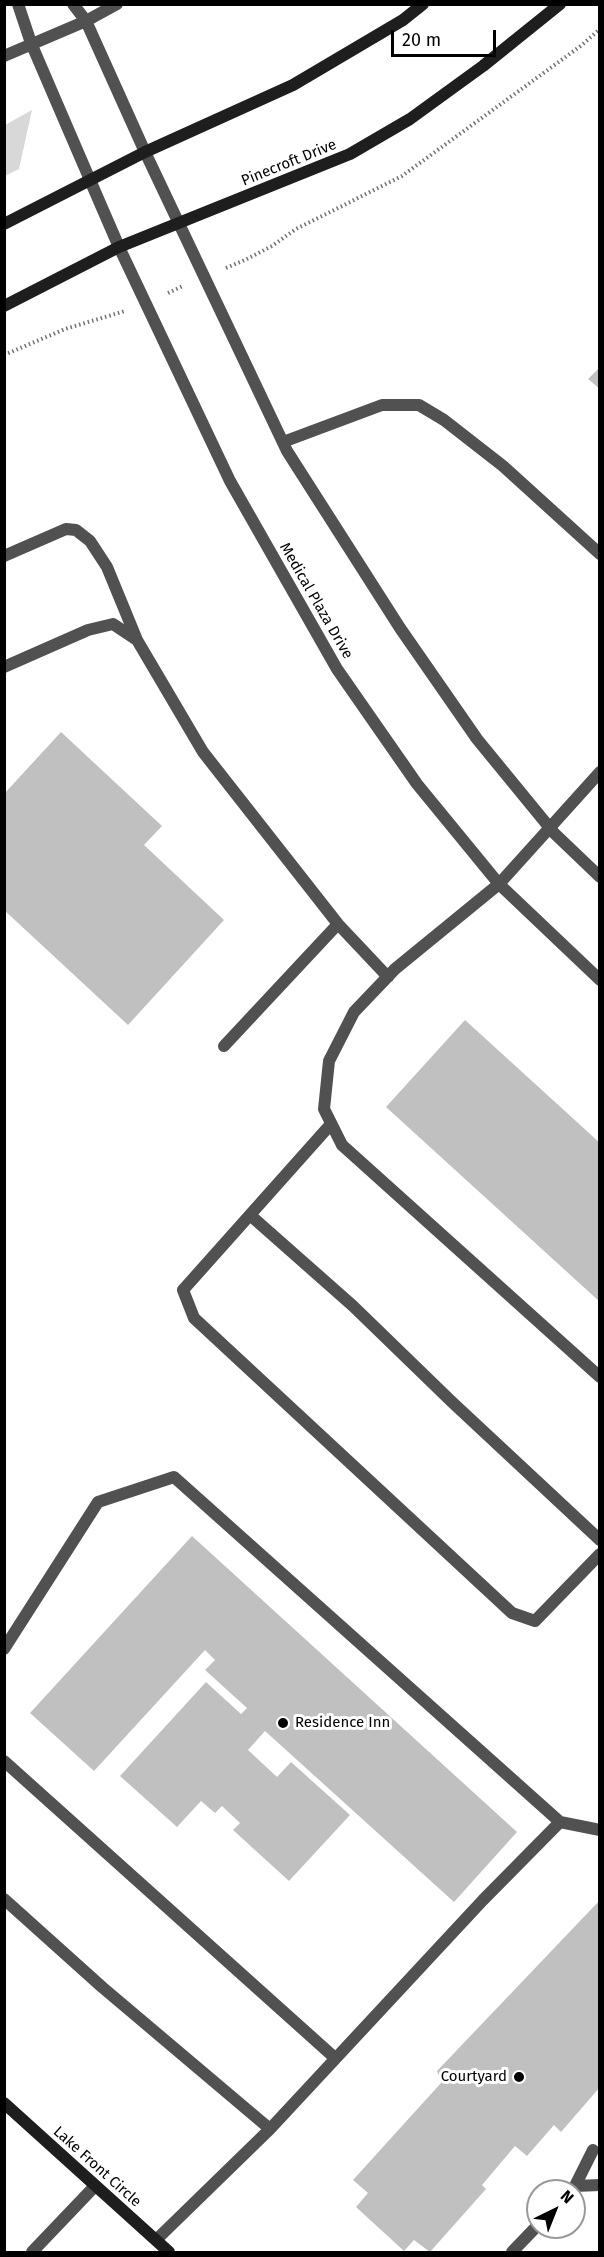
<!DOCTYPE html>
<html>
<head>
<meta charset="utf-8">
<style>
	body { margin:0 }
	#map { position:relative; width:604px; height:2257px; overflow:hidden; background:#fff; font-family:"Fira Sans",sans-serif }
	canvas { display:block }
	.frame { position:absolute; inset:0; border:6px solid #000; pointer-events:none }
	.north { position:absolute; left:526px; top:2179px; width:60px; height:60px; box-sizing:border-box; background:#fff; border:2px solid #999; border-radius:50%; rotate:43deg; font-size:16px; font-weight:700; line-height:24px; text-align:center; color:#000 }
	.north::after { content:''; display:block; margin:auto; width:21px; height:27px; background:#000; clip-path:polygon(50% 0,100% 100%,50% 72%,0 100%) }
	.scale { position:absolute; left:391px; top:30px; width:105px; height:27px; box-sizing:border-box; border:3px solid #000; border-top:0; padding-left:8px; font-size:18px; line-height:21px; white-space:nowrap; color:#000; -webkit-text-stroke:4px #fff; paint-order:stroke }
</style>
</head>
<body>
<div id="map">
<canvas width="604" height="2257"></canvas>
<div class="frame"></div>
<div class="north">N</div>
<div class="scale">20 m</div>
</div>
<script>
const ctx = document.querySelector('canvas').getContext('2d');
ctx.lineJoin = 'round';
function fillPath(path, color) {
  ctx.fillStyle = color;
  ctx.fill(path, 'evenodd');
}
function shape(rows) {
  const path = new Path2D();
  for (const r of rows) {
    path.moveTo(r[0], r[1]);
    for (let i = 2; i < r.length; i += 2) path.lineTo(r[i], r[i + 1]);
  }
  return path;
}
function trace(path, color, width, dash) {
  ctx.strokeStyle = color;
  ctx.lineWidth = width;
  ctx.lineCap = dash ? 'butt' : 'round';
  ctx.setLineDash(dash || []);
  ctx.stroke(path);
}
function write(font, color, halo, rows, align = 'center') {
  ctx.font = font + ' "Fira Sans",sans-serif';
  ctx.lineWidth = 6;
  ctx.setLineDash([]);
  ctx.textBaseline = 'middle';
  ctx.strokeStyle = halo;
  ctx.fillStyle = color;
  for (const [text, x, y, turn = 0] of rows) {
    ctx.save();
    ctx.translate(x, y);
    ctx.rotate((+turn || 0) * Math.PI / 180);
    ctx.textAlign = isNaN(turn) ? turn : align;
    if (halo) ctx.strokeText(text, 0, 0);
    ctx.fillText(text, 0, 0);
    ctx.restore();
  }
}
const green = shape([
	[32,110,19,169,5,176,5,125]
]);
const building = shape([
	[600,367,600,389,588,379],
	[61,732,162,826,144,845,224,920,128,1025,4,910,4,794],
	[465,1020,600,1143,600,1302,386,1107],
	[192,1536,517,1832,454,1902,265,1731,248,1750,277,1777,291,1762,350,1815,289,1881,233,1830,240,1823,222,1806,215,1813,201,1801,177,1827,120,1776,206,1682,241,1714,247,1708,205,1670,215,1660,205,1650,94,1771,30,1713],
	[600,1900,600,2087,561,2132,554,2125,527,2156,515,2146,482,2185,486,2189,430,2252,414,2240,404,2251,356,2207,368,2193,353,2180,441,2083,437,2071]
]);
const path = shape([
	[226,268,245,260,272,246,296,229,402,176,582,45,600,29],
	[168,293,183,286],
	[4,355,65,329,125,311]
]);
const lane = shape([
	[18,4,31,43,90,180],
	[73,4,86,21,145,152],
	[4,56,86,21,117,4],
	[283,442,382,405,419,405,444,420,503,466,600,554],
	[4,556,66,529,76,530,90,541,107,567,137,640],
	[4,667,88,630,113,624,137,640,203,752,338,924,388,977],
	[600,772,499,884,395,969,354,1012,329,1061,324,1109,342,1145,600,1377],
	[224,1046,338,924],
	[331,1124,183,1290,194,1318,512,1613,535,1621,600,1554],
	[250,1215,353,1306,452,1402,600,1540],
	[4,1649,98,1502,174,1477,560,1822],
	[4,1761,335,2058],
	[4,1899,102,1987,270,2129],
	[575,2186,593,2150],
	[570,2191,575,2186,600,2185],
	[156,2240,270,2129,483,1900,560,1822,600,1830],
	[32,2252,95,2186],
	[512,2252,538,2225]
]);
const street = shape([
	[145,152,287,451,400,628,477,739,554,833,600,877],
	[90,180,119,247,230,481,337,669,417,784,499,884,600,980]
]);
const secondary = shape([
	[4,224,145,152,293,85,403,20,423,4],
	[4,306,119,247,350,154,410,119,483,66,560,4],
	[4,2103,169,2252]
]);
const markers = [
	[283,1723,6,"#000"],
	[519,2077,6,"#000"]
];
const streetNames = [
	["Pinecroft Drive",289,163,-22],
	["Medical Plaza Drive",316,601,60],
	["Lake Front Circle",97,2167,42]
];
const poiNames = [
	["Residence Inn",295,1723],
	["Courtyard",507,2077,"right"]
];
fillPath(green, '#d8d8d8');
fillPath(building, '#c0c0c0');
trace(path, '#737373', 4, [1.5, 3]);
trace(lane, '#515151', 12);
trace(street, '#515151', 12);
trace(secondary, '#1e1e1e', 12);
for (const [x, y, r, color] of markers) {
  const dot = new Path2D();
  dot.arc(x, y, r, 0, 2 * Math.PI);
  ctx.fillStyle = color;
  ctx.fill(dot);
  trace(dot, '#fff', 2);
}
write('15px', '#000', '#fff', streetNames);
write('15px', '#000', '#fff', poiNames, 'left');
</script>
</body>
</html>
